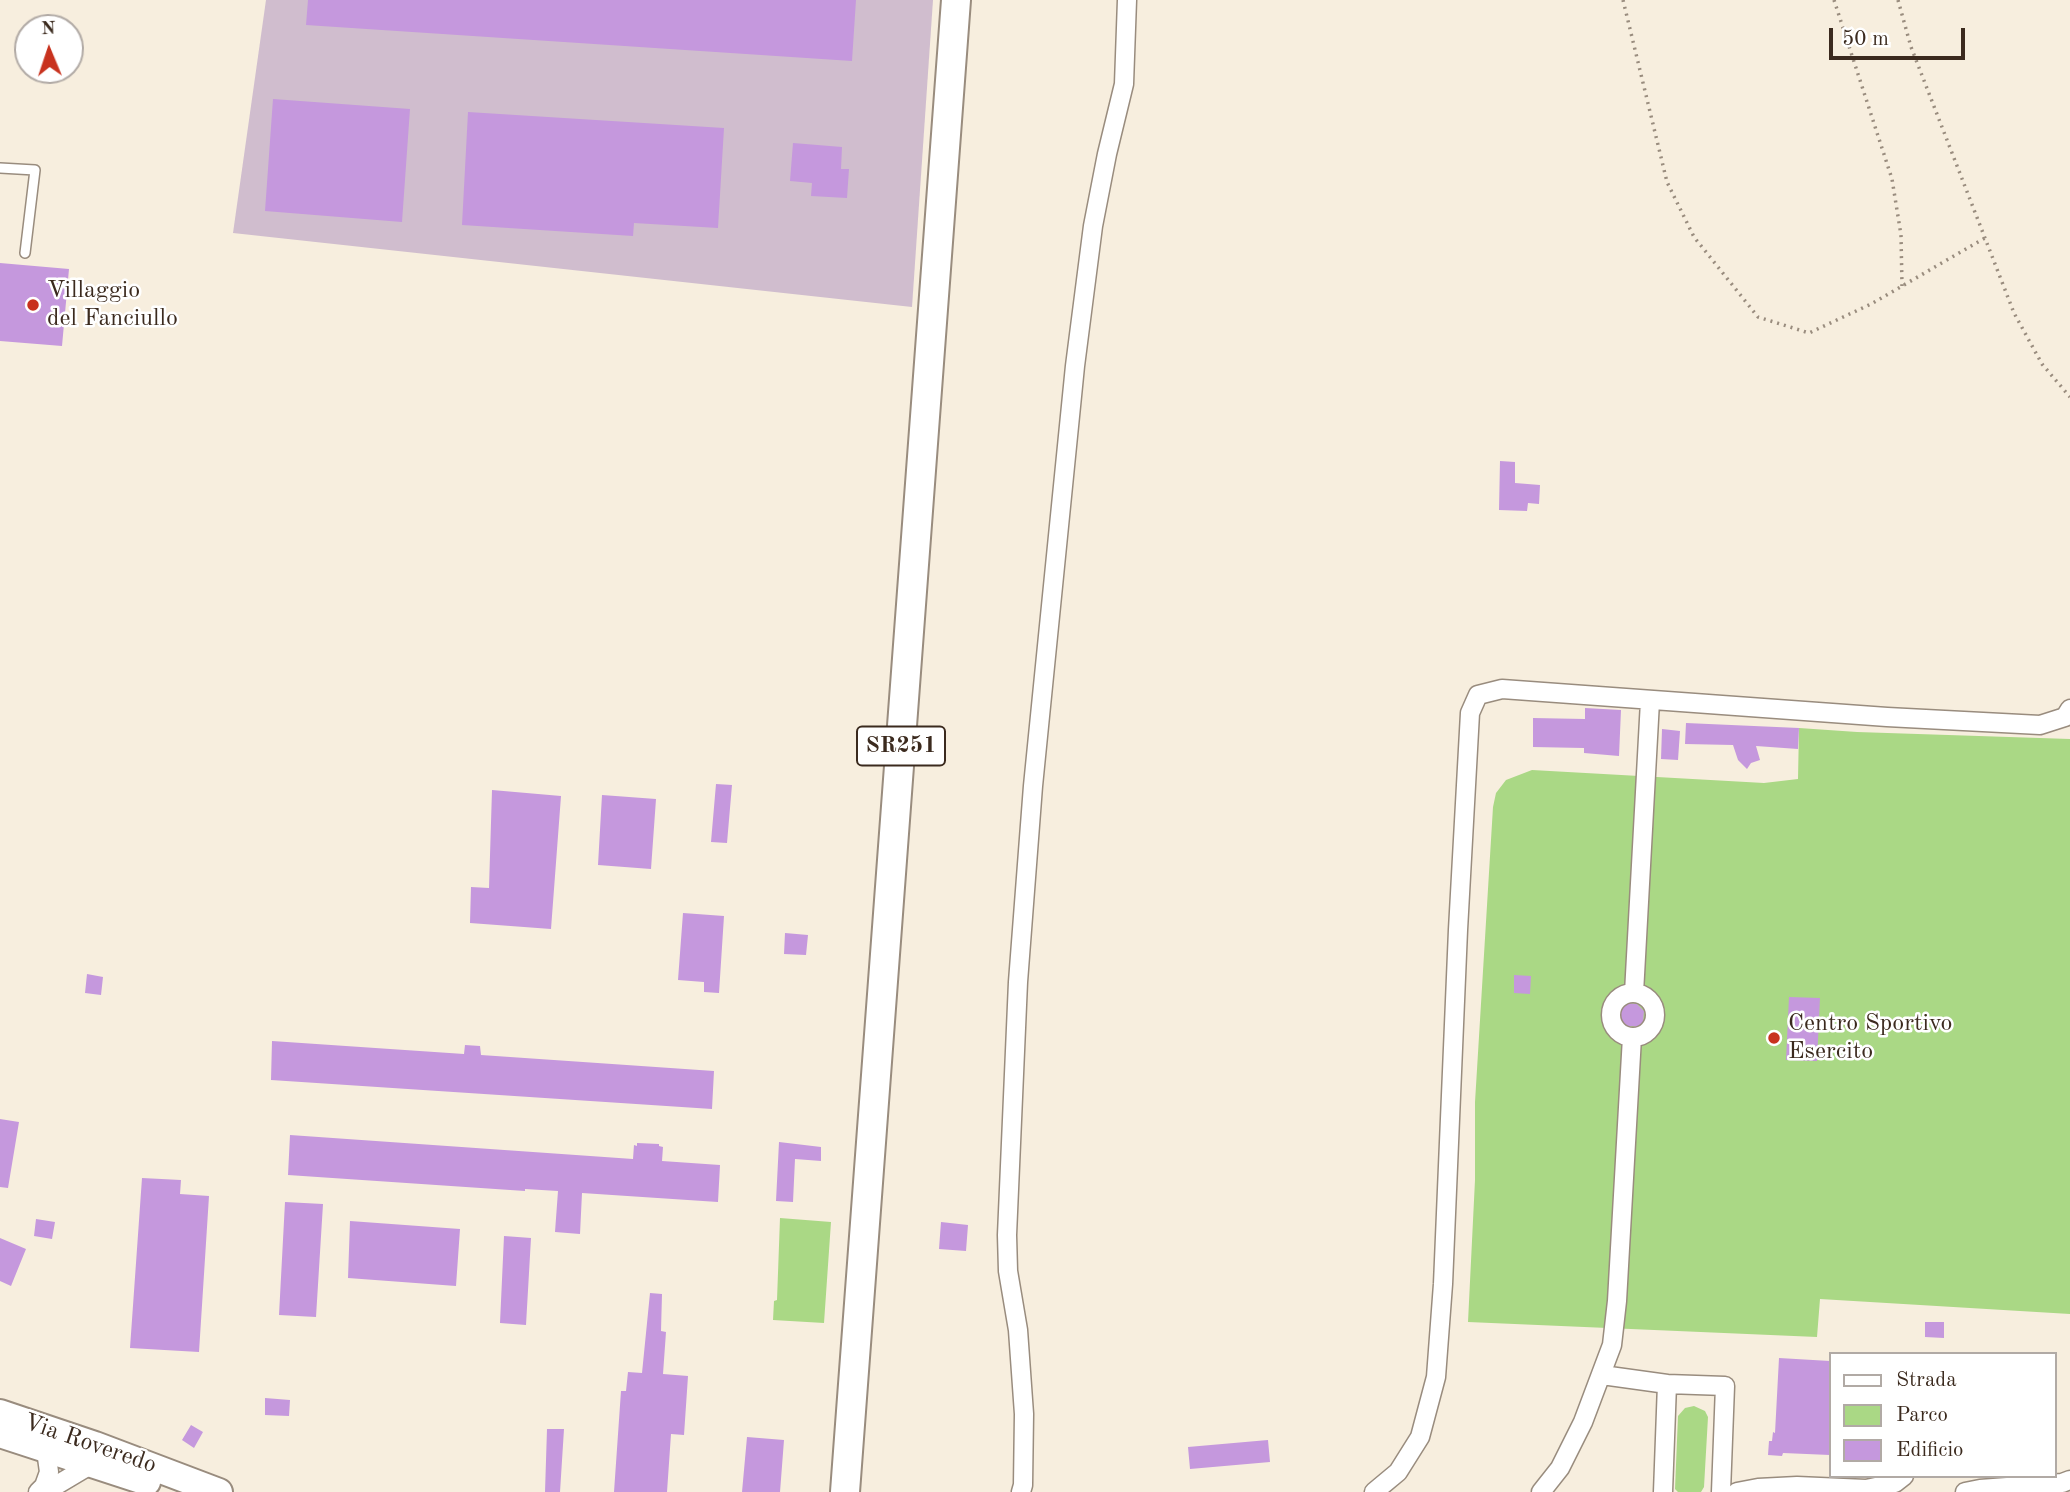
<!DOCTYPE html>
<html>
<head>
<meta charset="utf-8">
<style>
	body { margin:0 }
	#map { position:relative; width:2070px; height:1492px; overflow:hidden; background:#f7eede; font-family:"Old Standard TT",serif }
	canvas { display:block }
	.legend { position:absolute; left:1829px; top:1352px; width:228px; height:126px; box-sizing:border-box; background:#fff; border:2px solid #b1aaa5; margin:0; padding:9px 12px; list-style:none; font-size:21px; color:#3b2a1e }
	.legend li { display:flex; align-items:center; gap:14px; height:35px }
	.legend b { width:35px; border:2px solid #b1aaa5 }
	.north { position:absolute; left:14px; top:14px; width:70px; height:70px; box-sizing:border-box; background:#fff; border:2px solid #b1aaa5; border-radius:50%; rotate:358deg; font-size:19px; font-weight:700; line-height:28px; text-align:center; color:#3b2a1e }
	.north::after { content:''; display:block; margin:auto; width:24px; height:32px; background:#c8321e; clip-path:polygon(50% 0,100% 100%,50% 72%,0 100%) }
	.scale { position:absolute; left:1829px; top:28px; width:136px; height:32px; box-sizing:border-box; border:4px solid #3b2a1e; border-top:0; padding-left:9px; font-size:21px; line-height:24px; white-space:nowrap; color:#3b2a1e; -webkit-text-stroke:5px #fff; paint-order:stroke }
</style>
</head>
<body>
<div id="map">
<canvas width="2070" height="1492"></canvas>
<ul class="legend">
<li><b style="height:9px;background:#fff"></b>Strada</li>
<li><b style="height:19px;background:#aad885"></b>Parco</li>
<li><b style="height:19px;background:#c598dd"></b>Edificio</li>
</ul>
<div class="north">N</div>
<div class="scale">50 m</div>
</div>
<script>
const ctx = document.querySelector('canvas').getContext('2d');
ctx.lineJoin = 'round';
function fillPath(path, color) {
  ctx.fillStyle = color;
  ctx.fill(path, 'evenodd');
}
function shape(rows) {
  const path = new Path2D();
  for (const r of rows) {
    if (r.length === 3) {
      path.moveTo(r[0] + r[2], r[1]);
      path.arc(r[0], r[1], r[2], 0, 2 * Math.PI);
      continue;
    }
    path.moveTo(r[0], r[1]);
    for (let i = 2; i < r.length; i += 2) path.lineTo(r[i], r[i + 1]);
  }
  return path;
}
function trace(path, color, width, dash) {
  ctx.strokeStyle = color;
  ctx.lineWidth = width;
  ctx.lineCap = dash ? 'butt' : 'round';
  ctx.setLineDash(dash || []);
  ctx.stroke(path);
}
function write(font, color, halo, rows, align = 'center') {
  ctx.font = font + ' "Old Standard TT",serif';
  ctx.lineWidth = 5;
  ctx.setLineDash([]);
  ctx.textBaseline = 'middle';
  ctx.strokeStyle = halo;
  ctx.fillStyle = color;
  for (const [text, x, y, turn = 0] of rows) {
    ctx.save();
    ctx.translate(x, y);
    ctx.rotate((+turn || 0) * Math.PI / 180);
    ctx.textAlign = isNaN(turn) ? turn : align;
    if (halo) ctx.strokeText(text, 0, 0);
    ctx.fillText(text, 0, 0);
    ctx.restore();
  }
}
const industrial = shape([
	[266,0,933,0,912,307,233,233]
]);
const green = shape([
	[1799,728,1857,732,2070,739,2070,1314,1820,1299,1817,1337,1468,1322,1475,1180,1475,1102,1493,807,1496,793,1506,780,1532,770,1764,783,1798,779],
	[780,1218,831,1222,824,1323,773,1320,774,1301,777,1300],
	[1694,1406,1705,1411,1708,1417,1704,1487,1701,1492,1678,1492,1675,1489,1678,1416,1685,1408]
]);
const building = shape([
	[308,0,856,0,852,61,306,25],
	[273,99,410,109,402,222,265,211],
	[468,112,724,128,718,228,634,223,633,236,462,225],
	[793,143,842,147,841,169,849,169,847,198,811,196,812,183,790,181],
	[0,263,69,269,62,346,0,341],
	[1500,461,1515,462,1515,483,1540,485,1539,504,1528,503,1527,511,1499,510],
	[1585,708,1621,710,1619,756,1584,753,1584,748,1533,747,1533,718,1585,719],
	[1686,723,1799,728,1798,749,1756,746,1760,760,1751,763,1747,769,1738,760,1733,745,1685,744],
	[1662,729,1680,731,1678,760,1661,759],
	[716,784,732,785,727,843,711,842],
	[492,790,561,796,551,929,470,923,471,887,489,888],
	[602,795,656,799,651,869,598,865],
	[683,913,724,916,719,993,704,992,704,982,678,980],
	[785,933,808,935,806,955,784,954],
	[87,974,103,977,101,995,85,993],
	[1514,975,1531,976,1530,994,1514,993],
	[1789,997,1820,998,1817,1061,1786,1060],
	[1629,1003,1637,1004,1644,1011,1643,1022,1637,1027,1632,1026,1626,1028,1619,1019,1619,1011],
	[272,1041,464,1054,465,1045,480,1046,481,1055,714,1071,712,1109,271,1080],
	[0,1119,19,1122,8,1188,0,1187],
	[290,1135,633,1159,634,1145,637,1146,637,1143,659,1144,659,1146,663,1147,662,1161,720,1165,718,1202,582,1193,580,1234,555,1232,558,1191,525,1189,525,1191,288,1175],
	[779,1142,821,1147,821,1161,795,1159,793,1202,776,1201],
	[142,1178,181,1180,180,1194,209,1196,199,1352,130,1348],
	[285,1202,323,1204,316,1317,279,1315],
	[36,1219,55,1222,52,1239,34,1236],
	[350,1221,460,1229,456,1286,348,1278],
	[941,1222,968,1225,966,1251,939,1249],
	[504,1236,531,1238,526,1325,500,1323],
	[0,1238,26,1249,11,1286,0,1281],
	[650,1293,662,1294,661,1331,666,1332,663,1374,688,1376,684,1435,671,1434,667,1492,614,1492,621,1391,626,1391,628,1372,642,1373],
	[1925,1322,1944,1322,1944,1338,1925,1337],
	[1779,1358,1830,1361,1830,1455,1783,1453,1782,1456,1768,1455,1769,1441,1772,1441,1773,1432,1775,1433],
	[265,1398,290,1400,289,1416,265,1415],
	[191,1425,203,1432,194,1448,182,1440],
	[547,1429,564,1429,560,1492,545,1492],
	[747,1437,784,1440,780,1492,742,1492],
	[1268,1440,1270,1462,1190,1469,1188,1447]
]);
const path = shape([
	[1623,0,1667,182,1694,237,1758,317,1809,333,1871,304,1985,238],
	[1834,0,1892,179,1901,235,1902,286],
	[1898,0,1911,47,2014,313,2042,364,2070,397]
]);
const lane = shape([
	[0,168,35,170,25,253]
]);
const street = shape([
	[1634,993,1650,701],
	[1633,1015,22],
	[1602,1375,1667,1384],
	[38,1492,44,1486,49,1472,45,1443],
	[45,1492,92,1464],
	[1021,1492,1023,1485,1024,1414,1018,1330,1008,1271,1007,1235,1018,982,1033,786,1075,366,1093,226,1107,154,1124,84,1127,0],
	[1374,1492,1398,1472,1420,1437,1436,1377,1443,1284,1458,930,1470,713,1478,695,1502,689,1887,717,2040,725,2065,717,2070,709],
	[1541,1492,1560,1468,1583,1422,1612,1345,1617,1301,1632,1037],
	[1663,1492,1667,1384,1725,1386,1721,1492],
	[1737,1492,1758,1488,1797,1486,1866,1489,1895,1483,1904,1476],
	[1965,1492,1980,1489,2062,1483,2070,1480]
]);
const secondary = shape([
	[0,1413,95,1445,219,1492],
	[0,1434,147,1482]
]);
const primary = shape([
	[845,1492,956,0]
]);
const markers = [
	[33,305,7,"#c8321e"],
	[1774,1038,7,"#c8321e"]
];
const shields = [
	[901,746,88]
];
const shieldNames = [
	["SR251",901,746]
];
const poiNames = [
	["Villaggio",47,291],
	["del Fanciullo",47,319],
	["Centro Sportivo",1788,1024],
	["Esercito",1788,1052]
];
const streetNames = [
	["Via Roveredo",90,1444,19]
];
fillPath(industrial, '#d0bdce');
fillPath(green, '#aad885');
fillPath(building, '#c598dd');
trace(lane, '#998c7e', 12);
trace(street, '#998c7e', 21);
trace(secondary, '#998c7e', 30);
trace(primary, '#998c7e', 32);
trace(path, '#998c7e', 3.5, [2, 5]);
trace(lane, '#fff', 9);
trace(street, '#fff', 18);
trace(secondary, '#fff', 26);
trace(primary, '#fff', 28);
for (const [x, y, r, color] of markers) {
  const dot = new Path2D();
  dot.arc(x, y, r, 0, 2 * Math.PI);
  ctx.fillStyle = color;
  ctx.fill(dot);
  trace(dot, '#fff', 2.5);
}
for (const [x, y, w] of shields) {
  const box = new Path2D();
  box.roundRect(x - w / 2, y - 19.5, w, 39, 5);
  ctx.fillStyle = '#fff';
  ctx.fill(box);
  trace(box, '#3b2a1e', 2);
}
write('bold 23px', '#3b2a1e', null, shieldNames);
write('24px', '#3b2a1e', '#fff', poiNames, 'left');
write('24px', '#3b2a1e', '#fff', streetNames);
</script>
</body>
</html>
